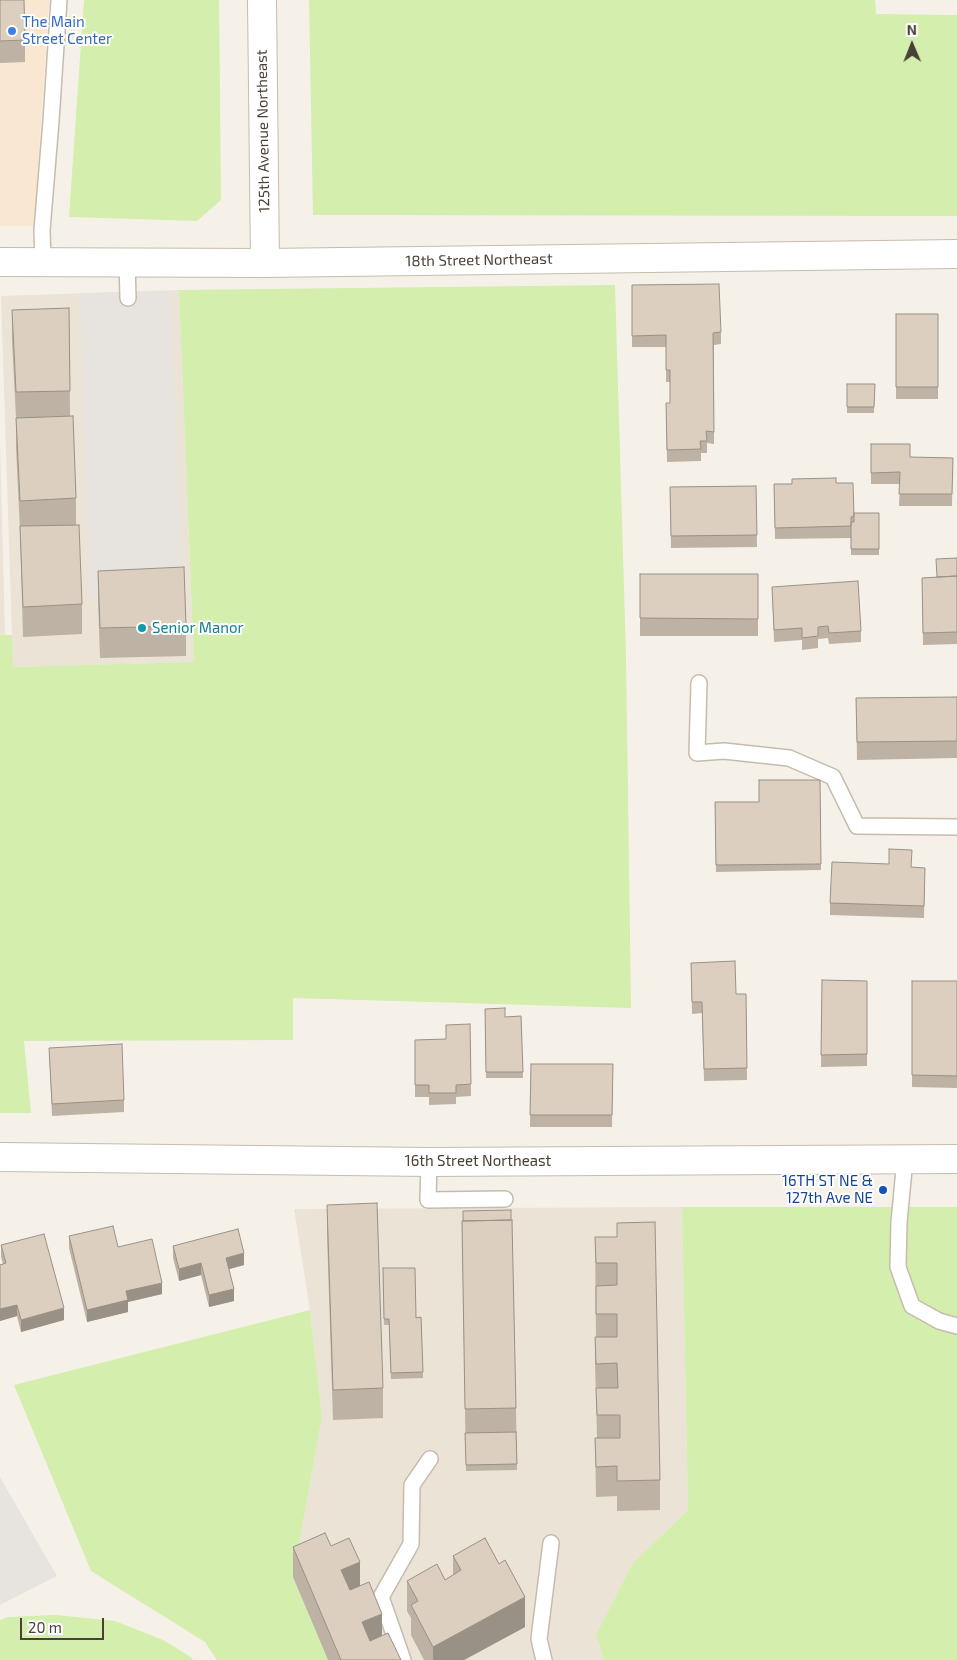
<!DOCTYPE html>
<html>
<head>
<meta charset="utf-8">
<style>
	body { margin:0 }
	#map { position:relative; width:957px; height:1660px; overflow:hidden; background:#f6f1e8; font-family:"Exo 2",sans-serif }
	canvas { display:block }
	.north { position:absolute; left:887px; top:20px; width:50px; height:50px; -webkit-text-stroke:4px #fff; paint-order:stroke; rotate:359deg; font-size:14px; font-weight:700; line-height:20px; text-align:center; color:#4a4136 }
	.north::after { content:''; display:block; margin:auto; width:18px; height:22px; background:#4a4136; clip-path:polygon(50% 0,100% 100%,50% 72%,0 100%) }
	.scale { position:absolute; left:20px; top:1618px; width:84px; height:22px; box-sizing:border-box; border:2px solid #4a4136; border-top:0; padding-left:6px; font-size:15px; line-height:18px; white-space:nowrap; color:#4a4136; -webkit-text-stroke:4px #fff; paint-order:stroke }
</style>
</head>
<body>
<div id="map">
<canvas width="957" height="1660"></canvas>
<div class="north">N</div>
<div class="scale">20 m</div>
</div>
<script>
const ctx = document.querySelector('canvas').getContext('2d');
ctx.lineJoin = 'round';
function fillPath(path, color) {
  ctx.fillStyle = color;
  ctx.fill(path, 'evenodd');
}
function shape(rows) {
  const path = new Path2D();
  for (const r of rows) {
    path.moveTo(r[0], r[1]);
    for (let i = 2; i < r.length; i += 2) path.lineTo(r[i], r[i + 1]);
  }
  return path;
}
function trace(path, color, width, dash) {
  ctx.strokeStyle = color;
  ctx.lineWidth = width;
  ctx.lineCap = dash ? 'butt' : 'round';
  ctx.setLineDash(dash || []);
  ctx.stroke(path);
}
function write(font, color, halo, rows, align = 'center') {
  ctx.font = font + ' "Exo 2",sans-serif';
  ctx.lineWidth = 4;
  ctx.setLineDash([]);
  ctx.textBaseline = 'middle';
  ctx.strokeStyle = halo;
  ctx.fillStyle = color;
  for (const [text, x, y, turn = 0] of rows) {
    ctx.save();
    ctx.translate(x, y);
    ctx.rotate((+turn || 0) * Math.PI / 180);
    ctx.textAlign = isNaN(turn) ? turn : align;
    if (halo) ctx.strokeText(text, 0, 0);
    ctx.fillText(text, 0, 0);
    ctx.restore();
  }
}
const residential = shape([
	[179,290,194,662,13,667,1,296],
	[0,438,5,635,0,635],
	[682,1207,688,1510,632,1564,596,1635,604,1660,328,1660,293,1577,322,1417,310,1310,294,1209]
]);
const commercial = shape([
	[0,0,49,0,34,226,0,226]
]);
const green = shape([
	[84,0,219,0,221,200,197,221,69,217],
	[309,0,875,0,876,14,957,15,957,216,313,215],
	[615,285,626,655,631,1008,293,998,293,1040,24,1041,31,1113,0,1113,0,635,12,635,13,667,194,662,179,290],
	[682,1207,957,1207,957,1660,604,1660,596,1635,632,1564,688,1510],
	[310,1310,322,1417,293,1577,328,1660,217,1660,205,1642,91,1571,14,1385],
	[56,1615,115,1621,163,1640,191,1657,193,1660,0,1660,0,1620,8,1617]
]);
const parking = shape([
	[170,291,182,592,90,595,80,293],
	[0,1477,57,1576,0,1605]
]);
const service = shape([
	[43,262,42,230,51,121,59,0],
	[127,263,128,298],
	[699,683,697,753,724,751,789,758,833,777,857,826,957,827],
	[905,1159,899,1222,898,1267,912,1306,939,1321,957,1326],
	[429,1162,428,1200,505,1199],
	[403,1660,381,1597,411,1544,412,1485,430,1459],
	[544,1660,539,1639,551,1543]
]);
const minor = shape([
	[262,0,265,263],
	[0,262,265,263,957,254]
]);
const tertiary = shape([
	[0,1157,429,1162,957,1159]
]);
const wall = shape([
	[0,0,25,40,25,62,0,63],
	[632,285,721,332,721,344,714,345,714,444,707,443,707,453,701,453,701,461,667,462,666,403,670,403,670,382,666,382,666,347,632,347],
	[69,308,70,416,76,498,76,525,82,604,82,634,23,637,20,531,16,448,16,418,12,340,12,310],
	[896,314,938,314,938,399,896,399],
	[847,384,875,384,874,413,847,413],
	[871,444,910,457,953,458,952,506,899,506,900,484,871,484],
	[836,483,854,513,879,513,879,555,851,555,851,537,851,538,775,539,774,484],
	[756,486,757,547,671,548,670,487],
	[957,558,957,644,923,645,922,578,936,577],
	[98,571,186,626,186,656,100,658,98,600],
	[640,574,758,574,758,636,640,636],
	[772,587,861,631,861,642,829,644,828,638,818,639,818,648,802,650,802,640,774,642],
	[957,697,957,758,857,760,856,698],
	[820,780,821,870,716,872,715,802,759,802],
	[912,867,925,868,924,918,830,915,830,903],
	[691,963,736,994,746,994,747,1080,704,1081,702,1013,692,1014],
	[822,980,867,981,867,1066,821,1067],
	[912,981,957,981,957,1088,912,1087],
	[485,1009,505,1017,521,1016,523,1078,486,1078],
	[470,1024,471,1096,456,1097,456,1104,429,1105,429,1097,415,1097,415,1040,446,1039],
	[49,1048,124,1100,124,1112,52,1116],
	[531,1064,613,1064,612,1127,530,1127],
	[327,1205,383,1388,383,1418,333,1420,327,1234],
	[462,1221,516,1408,517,1470,466,1471],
	[69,1236,118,1247,162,1294,128,1302,128,1312,87,1322,69,1248],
	[595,1237,617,1237,660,1480,660,1510,617,1511,617,1496,596,1497,595,1438,597,1438,596,1394,595,1367,595,1337,596,1337],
	[1,1245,64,1320,21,1332,17,1316,0,1321,0,1265,3,1264,1,1257],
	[173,1246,244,1265,229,1269,234,1301,209,1307,201,1275,179,1281,173,1258],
	[383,1268,416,1318,421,1317,423,1378,391,1379,389,1325,384,1325],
	[331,1546,360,1586,382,1635,401,1660,328,1660,293,1577,293,1547],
	[453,1556,525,1627,464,1660,424,1660,411,1635,411,1618,407,1611,407,1581,445,1580,453,1575]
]);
const shadedWall = shape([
	[244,1253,244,1265,226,1270,226,1258],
	[201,1263,201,1275,179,1281,179,1269],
	[162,1283,162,1294,128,1302,128,1312,87,1322,87,1310,126,1291],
	[234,1289,234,1301,209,1307,209,1295],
	[17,1305,17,1316,0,1321,0,1309],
	[64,1308,64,1320,21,1332,21,1320],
	[360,1562,360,1592,341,1600,341,1570],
	[525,1597,525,1627,464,1660,433,1660,433,1647],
	[382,1614,382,1643,362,1652,362,1622]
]);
const building = shape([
	[0,0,24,0,25,40,0,41,0,0],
	[719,284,721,332,713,333,714,432,706,431,707,441,700,441,701,449,667,450,666,403,670,403,670,370,666,370,666,335,632,336,632,285,719,284],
	[69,308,70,391,16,392,12,310,69,308],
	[896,314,938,314,938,387,896,387,896,314],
	[847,384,875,384,874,407,847,407,847,384],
	[73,416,76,498,20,501,16,418,73,416],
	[871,444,910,444,910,457,953,458,952,494,899,494,900,472,871,473,871,444],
	[836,478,836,483,853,483,854,516,851,517,851,526,775,528,774,484,792,484,792,479,836,478],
	[756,486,757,535,671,536,670,487,756,486],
	[854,513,879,513,879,549,851,549,851,522,854,522,854,513],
	[79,525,82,604,23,607,20,526,79,525],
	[957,558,957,576,937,577,936,559,957,558],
	[184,567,186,626,100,628,98,571,184,567],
	[640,574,758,574,758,619,640,618,640,574],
	[957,576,957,632,923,633,922,578,957,576],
	[858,581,861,631,829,633,828,626,818,627,818,636,802,638,802,628,774,630,772,587,858,581],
	[957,697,957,741,857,742,856,698,957,697],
	[759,780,820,780,821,864,716,865,715,802,759,802,759,780],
	[889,849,912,850,911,867,925,868,924,906,830,903,832,862,889,864,889,849],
	[735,961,736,994,746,994,747,1068,704,1069,702,1002,692,1002,691,963,735,961],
	[822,980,867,981,867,1054,821,1055,822,980],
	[912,981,957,981,957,1076,912,1075,912,981],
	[505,1008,505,1017,521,1016,523,1072,486,1072,485,1009,505,1008],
	[470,1024,471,1084,456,1085,456,1093,429,1093,429,1085,415,1085,415,1040,446,1039,446,1025,470,1024],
	[122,1044,124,1100,52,1104,49,1048,122,1044],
	[531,1064,613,1064,612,1115,530,1115,531,1064],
	[377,1203,383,1388,333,1390,327,1205,377,1203],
	[511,1210,511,1220,463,1221,463,1211,511,1210],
	[512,1220,516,1408,465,1409,462,1221,512,1220],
	[655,1222,660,1480,617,1481,617,1466,596,1467,595,1438,620,1438,620,1415,597,1415,596,1388,618,1388,617,1363,596,1364,595,1337,617,1337,617,1314,596,1314,596,1286,617,1285,617,1263,596,1263,595,1237,617,1237,617,1223,655,1222],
	[113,1226,118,1247,152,1239,162,1283,126,1291,128,1300,87,1310,69,1236,113,1226],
	[238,1229,244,1253,226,1258,234,1289,209,1295,201,1263,179,1269,173,1246,238,1229],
	[44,1234,64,1308,21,1320,17,1305,0,1309,0,1265,6,1263,1,1245,44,1234],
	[383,1268,415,1268,416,1318,421,1317,423,1372,391,1373,389,1319,384,1319,383,1268],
	[516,1432,517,1464,466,1465,465,1433,516,1432],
	[325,1533,331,1546,349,1538,360,1562,341,1570,350,1590,369,1582,382,1614,362,1622,370,1641,388,1633,401,1660,341,1660,293,1547,325,1533],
	[485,1538,499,1564,505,1560,525,1597,433,1647,411,1605,418,1601,407,1581,437,1564,445,1580,461,1570,453,1556,485,1538]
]);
const markers = [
	[12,31,5,"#3f7fe0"],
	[142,628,5,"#0f9aa8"],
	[883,1190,5,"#1a4fb4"]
];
const shopNames = [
	["The Main",22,22],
	["Street Center",22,39]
];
const streetNames = [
	["125th Avenue Northeast",263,131,-91],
	["18th Street Northeast",479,260,-1],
	["16th Street Northeast",478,1161]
];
const cultureNames = [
	["Senior Manor",152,628]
];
const transitNames = [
	["16TH ST NE &",873,1181],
	["127th Ave NE",873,1198]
];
fillPath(residential, '#eae3d6');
fillPath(commercial, '#f9e7d2');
fillPath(green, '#d3eead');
fillPath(parking, '#e7e4e0');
trace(service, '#c5bcac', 18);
trace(minor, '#c5bcac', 30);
trace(tertiary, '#c5bcac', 30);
trace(service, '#fff', 15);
trace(minor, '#fff', 28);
trace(tertiary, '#fff', 28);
fillPath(wall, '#bdb2a4');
fillPath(shadedWall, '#9a9186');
fillPath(building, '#dccfbf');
trace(building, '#9a9186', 1);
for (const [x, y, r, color] of markers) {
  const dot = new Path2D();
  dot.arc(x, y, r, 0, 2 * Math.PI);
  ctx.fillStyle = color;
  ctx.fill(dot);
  trace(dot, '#fff', 2);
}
write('15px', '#366cbe', '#fff', shopNames, 'left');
write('15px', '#4a4136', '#fff', streetNames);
write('15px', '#0d838f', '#fff', cultureNames, 'left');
write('15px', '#164399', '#fff', transitNames, 'right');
</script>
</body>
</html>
